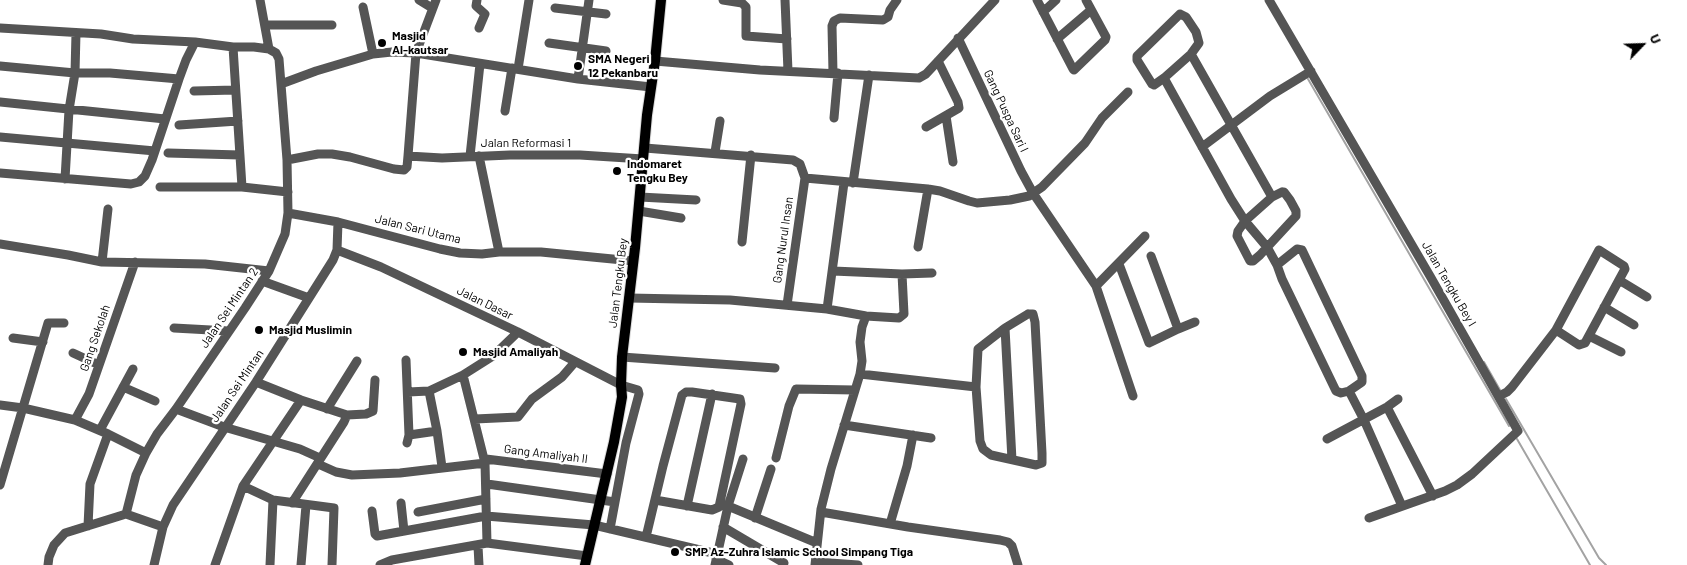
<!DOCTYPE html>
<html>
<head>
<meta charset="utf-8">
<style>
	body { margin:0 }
	#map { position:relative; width:1687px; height:565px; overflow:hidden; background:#fff; font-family:Barlow,sans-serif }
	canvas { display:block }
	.north { position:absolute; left:1617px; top:20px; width:50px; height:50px; -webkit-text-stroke:4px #fff; paint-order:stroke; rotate:66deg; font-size:14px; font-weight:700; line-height:20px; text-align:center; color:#000 }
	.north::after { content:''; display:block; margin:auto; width:18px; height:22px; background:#000; clip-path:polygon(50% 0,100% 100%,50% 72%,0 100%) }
</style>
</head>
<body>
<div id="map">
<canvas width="1687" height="565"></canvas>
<div class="north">U</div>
</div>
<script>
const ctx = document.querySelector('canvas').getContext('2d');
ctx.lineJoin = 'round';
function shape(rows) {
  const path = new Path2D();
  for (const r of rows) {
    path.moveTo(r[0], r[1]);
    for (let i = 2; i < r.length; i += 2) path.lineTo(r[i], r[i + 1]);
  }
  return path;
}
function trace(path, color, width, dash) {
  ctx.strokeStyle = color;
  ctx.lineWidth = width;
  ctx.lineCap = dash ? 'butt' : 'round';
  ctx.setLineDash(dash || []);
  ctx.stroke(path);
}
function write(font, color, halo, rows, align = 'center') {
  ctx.font = font + ' Barlow,sans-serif';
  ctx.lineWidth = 4.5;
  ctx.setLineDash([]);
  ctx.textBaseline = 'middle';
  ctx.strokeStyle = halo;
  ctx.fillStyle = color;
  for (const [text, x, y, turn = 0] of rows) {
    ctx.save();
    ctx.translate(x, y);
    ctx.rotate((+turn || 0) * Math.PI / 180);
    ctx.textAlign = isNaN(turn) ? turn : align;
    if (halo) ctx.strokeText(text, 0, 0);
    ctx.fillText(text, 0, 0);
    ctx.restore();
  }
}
const stream = shape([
	[1308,79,1509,426],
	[1484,362,1500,390],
	[1506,399,1599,558,1606,565],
	[1517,439,1590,565]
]);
const minor = shape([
	[260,0,269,49],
	[419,0,432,8],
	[477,0,476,6,485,14,479,28],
	[723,0,742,3,746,7,746,36,787,39],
	[785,0,788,71],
	[1037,0,1073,69,1074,70,1105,40,1106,37,1086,0],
	[1269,0,1430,276,1518,431,1472,474,1457,485,1445,491,1369,518],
	[363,7,373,54],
	[555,8,606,14],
	[1043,12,1056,0],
	[1180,14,1186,17,1196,32,1199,43,1191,54,1164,78,1154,85,1152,84,1137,60,1137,56,1180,14],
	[265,25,332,25],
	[0,28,101,34,133,39,195,42],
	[958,38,1021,171,1033,193,1096,286,1145,236],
	[1057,39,1091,10],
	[549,43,606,51],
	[233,47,242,187],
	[1191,54,1272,197],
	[655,61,760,70,919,78,926,74,995,0],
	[0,66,75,73,110,73,179,79],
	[518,69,529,0],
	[833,73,832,26,834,21,840,18,883,20,888,17,890,10,897,0],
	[1164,78,1231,199,1245,221,1267,247,1277,265,1282,279,1336,391,1341,393,1349,391],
	[578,79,589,0],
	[281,84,316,71,373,54,392,52,416,53,578,79,651,87],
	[194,91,235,90],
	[0,102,165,119],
	[505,111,512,68],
	[946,116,953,162],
	[834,118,838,73],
	[179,125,238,121],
	[926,127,959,108,958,102,938,61],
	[0,137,155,151],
	[1202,147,1270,96,1311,71],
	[645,148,793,160,800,164,805,178,928,189,940,191,969,201,977,203,1010,200,1029,196,1042,187,1085,143,1102,118,1128,92],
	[715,152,720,121],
	[168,153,240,155],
	[408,156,442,158,510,155,580,155,643,159],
	[470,156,480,64],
	[479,156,499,252],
	[287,160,318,154,332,154,350,157,394,169,404,170,407,167,408,156,416,53,436,0],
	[0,173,131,184,139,182,145,176,152,160,179,79,186,60,195,42,233,47,254,47,269,49,276,53,279,59,287,160,288,213,285,234,269,271,245,308,176,409,157,434,146,453,136,475,126,514],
	[65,179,69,110,75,73,76,33],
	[853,183,869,75],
	[160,187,242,187,288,192],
	[1282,192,1284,192,1290,200,1296,211,1296,216,1260,255,1253,261,1250,261,1237,236,1238,231,1245,221,1272,197,1282,192],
	[640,197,696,200],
	[639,211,681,218],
	[288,213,338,222,440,249,460,253,482,254,499,252,541,252,633,261],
	[742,242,751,155],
	[0,244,68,255,102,262,205,264,269,271],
	[918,247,928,189],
	[337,250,381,267,518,332,621,385,638,390,639,394,626,443,610,529],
	[102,262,108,209],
	[1119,264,1149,343,1178,329,1151,256],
	[1277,265,1297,249,1302,250,1362,376,1362,382,1349,391,1364,420,1402,506],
	[833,271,902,274,932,273],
	[1619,280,1647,297],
	[262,281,309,298],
	[1096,286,1133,396],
	[629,298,730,300,827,309,866,316,899,318,904,314,902,274],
	[787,305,805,178],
	[1604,307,1634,325],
	[827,309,844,183],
	[1028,314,1033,314,1035,322,1042,453,1042,463,1036,465,991,455,983,449,980,441,976,387,978,349,1005,328,1028,314],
	[174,328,229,331],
	[1005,328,1012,460],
	[1178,329,1195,322],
	[1589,336,1621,352],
	[13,338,43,342],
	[73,353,99,365],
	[622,357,775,368],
	[406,360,409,435,407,443],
	[860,374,976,387],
	[256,382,301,400,347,415,366,414,373,411,375,380],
	[123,387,155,401],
	[429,391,437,431,442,467],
	[408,392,429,391,463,375],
	[1499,396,1507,392,1512,387,1556,330,1579,345,1585,343,1619,280,1625,269,1624,266,1599,250,1556,330],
	[0,405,23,408,75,420,108,434,146,453],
	[1387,407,1433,496],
	[176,409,224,427,300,449,320,458],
	[327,409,357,361],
	[475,419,518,417,532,399,562,377,575,362],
	[75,420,89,394,135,262],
	[844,425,931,438],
	[100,430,133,369],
	[409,435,437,431],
	[1327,439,1387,407,1398,399],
	[776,458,789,406,796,389,855,390],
	[318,464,336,472,352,475,400,473,485,463,486,459,607,474],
	[487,484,615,502],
	[0,485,48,323,64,323],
	[243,486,273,500,334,508,332,565],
	[292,503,344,422,347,415],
	[401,503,404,531],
	[687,506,712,394],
	[728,506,817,543],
	[372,511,375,534,377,536,486,516,594,525,717,554],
	[418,512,486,499],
	[821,512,908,527,1000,540,1008,542,1012,546,1018,565],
	[126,514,163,527],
	[755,518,771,469],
	[890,524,907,466,913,435],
	[88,526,90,484,108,434],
	[723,527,784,563],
	[646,537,663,466,682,395,686,392,692,392,740,399,741,404,719,507,712,510,655,500],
	[487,543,485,463,463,375,493,356,518,332],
	[478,546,479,565],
	[716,559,729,565],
	[816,562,858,565],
	[48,565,49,557,54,545,65,533,126,514],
	[154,565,163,527,173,505,256,382,333,260,337,250,338,222],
	[215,565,243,486,301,400],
	[270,565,273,500],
	[301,565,306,505],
	[380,565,392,560,487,543,587,556],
	[715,565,728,506,743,459],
	[815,565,821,509,831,469,860,374,862,361,860,342,862,327,866,316]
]);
const major = shape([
	[585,565,614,442,622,397,621,385,622,357,635,248,647,115,655,61,661,0]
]);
const markers = [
	[382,43,5,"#000"],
	[578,66,5,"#000"],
	[617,171,5,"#000"],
	[259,330,5,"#000"],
	[463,352,5,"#000"],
	[675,552,5,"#000"]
];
const poiNames = [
	["Masjid",392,36],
	["Al-kautsar",392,50],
	["SMA Negeri",588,59],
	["12 Pekanbaru",588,73],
	["Indomaret",627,164],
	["Tengku Bey",627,178],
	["Masjid Muslimin",269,330],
	["Masjid Amaliyah",473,352],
	["SMP Az-Zuhra Islamic School Simpang Tiga",685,552]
];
const streetNames = [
	["Gang Puspa Sari I",1006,111,65],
	["Jalan Reformasi 1",526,143],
	["Jalan Sari Utama",418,229,14],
	["Gang Nurul Insan",783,240,-82],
	["Jalan Tengku Bey",618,283,-83],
	["Jalan Tengku Bey I",1449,284,60],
	["Jalan Dasar",485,303,26],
	["Jalan Sei Mintan 2",229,308,-56],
	["Gang Sekolah",95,338,-71],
	["Jalan Sei Mintan",237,386,-56],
	["Gang Amaliyah II",546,454,7]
];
trace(stream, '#a3a3a3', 2);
trace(major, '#dbdbdb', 12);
trace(minor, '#555', 9);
trace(major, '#000', 10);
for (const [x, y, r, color] of markers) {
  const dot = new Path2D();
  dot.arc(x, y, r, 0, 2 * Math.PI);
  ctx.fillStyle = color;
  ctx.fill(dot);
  trace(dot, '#fff', 2);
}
write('bold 12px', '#000', '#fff', poiNames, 'left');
write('12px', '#000', '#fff', streetNames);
</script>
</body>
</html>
